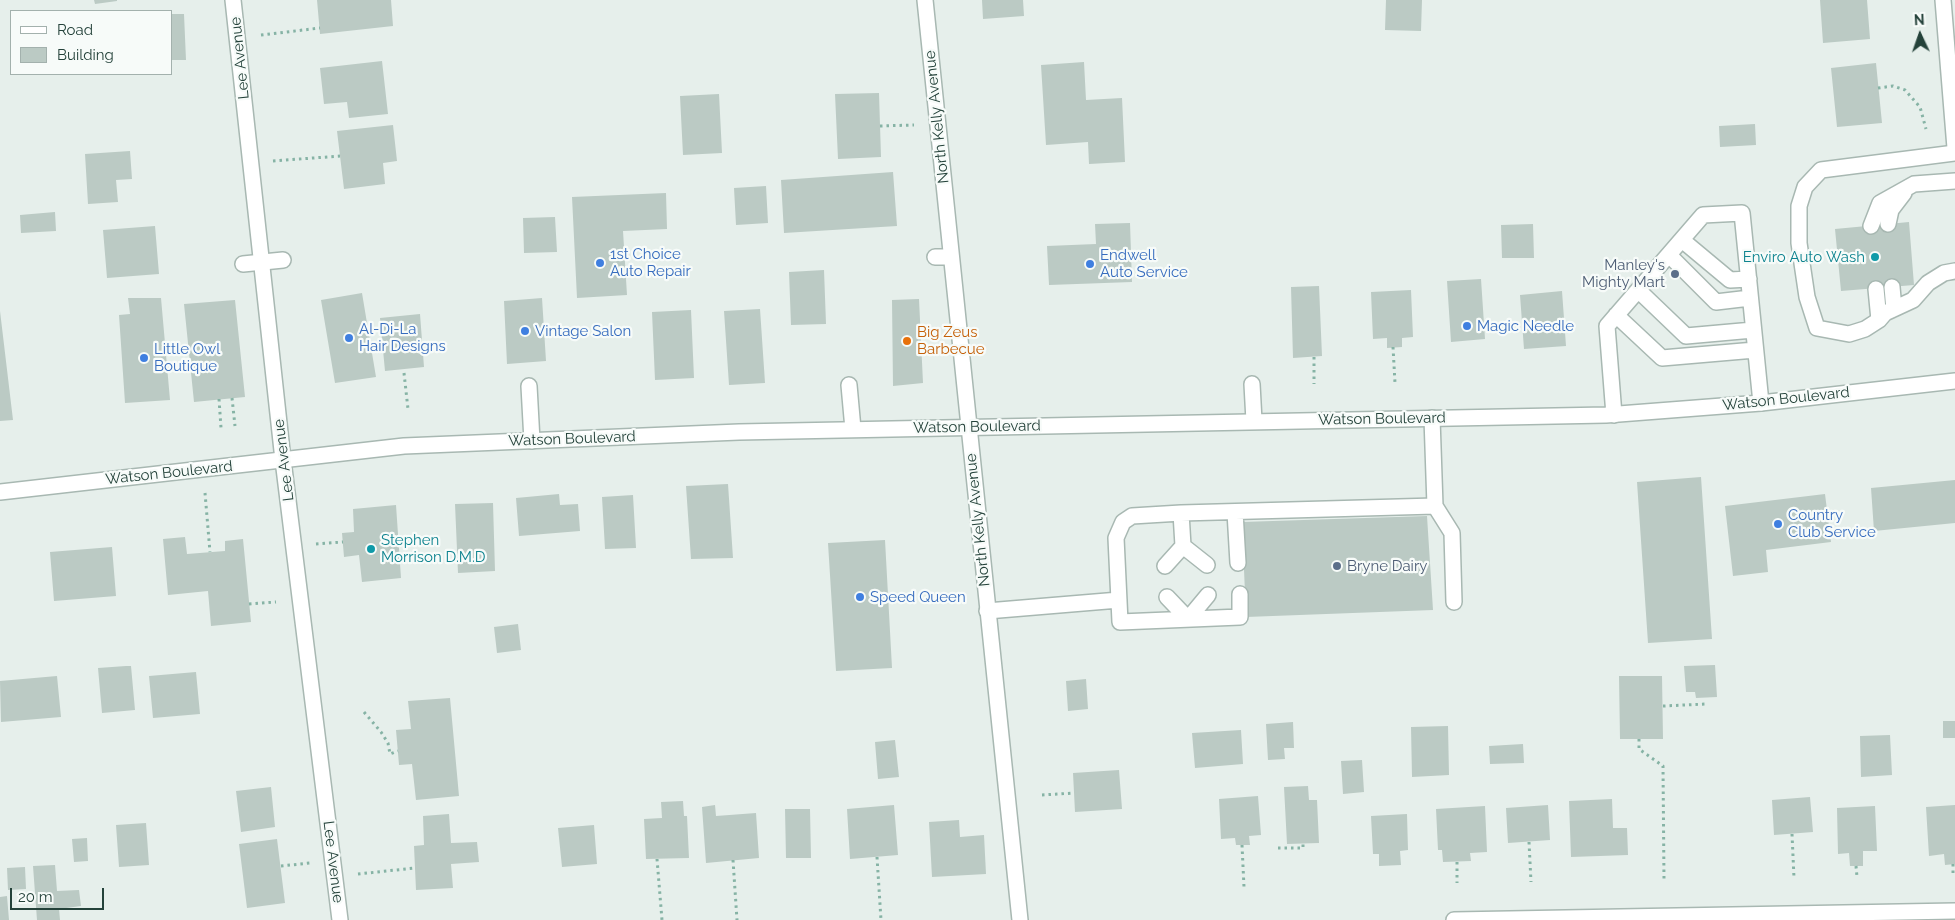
<!DOCTYPE html>
<html>
<head>
<meta charset="utf-8">
<style>
	body { margin:0 }
	#map { position:relative; width:1955px; height:920px; overflow:hidden; background:#e6efeb; font-family:Raleway,sans-serif }
	canvas { display:block }
	.legend { position:absolute; left:10px; top:10px; width:162px; height:65px; box-sizing:border-box; background:#f7fbf9; border:1px solid #a3b1ad; margin:0; padding:6px 9px; list-style:none; font-size:15px; color:#24423a }
	.legend li { display:flex; align-items:center; gap:10px; height:25px }
	.legend b { width:25px; border:1px solid #a3b1ad }
	.north { position:absolute; left:1895px; top:10px; width:50px; height:50px; -webkit-text-stroke:4px #f7fbf9; paint-order:stroke; rotate:357deg; font-size:14px; font-weight:700; line-height:20px; text-align:center; color:#24423a }
	.north::after { content:''; display:block; margin:auto; width:18px; height:22px; background:#24423a; clip-path:polygon(50% 0,100% 100%,50% 72%,0 100%) }
	.scale { position:absolute; left:10px; top:888px; width:94px; height:22px; box-sizing:border-box; border:2px solid #24423a; border-top:0; padding-left:6px; font-size:15px; line-height:18px; white-space:nowrap; color:#24423a; -webkit-text-stroke:4px #f7fbf9; paint-order:stroke }
</style>
</head>
<body>
<div id="map">
<canvas width="1955" height="920"></canvas>
<ul class="legend">
<li><b style="height:6px;background:#fff"></b>Road</li>
<li><b style="height:14px;background:#bbcac4"></b>Building</li>
</ul>
<div class="north">N</div>
<div class="scale">20 m</div>
</div>
<script>
const ctx = document.querySelector('canvas').getContext('2d');
ctx.lineJoin = 'round';
function fillPath(path, color) {
  ctx.fillStyle = color;
  ctx.fill(path, 'evenodd');
}
function shape(rows) {
  const path = new Path2D();
  for (const r of rows) {
    path.moveTo(r[0], r[1]);
    for (let i = 2; i < r.length; i += 2) path.lineTo(r[i], r[i + 1]);
  }
  return path;
}
function trace(path, color, width, dash) {
  ctx.strokeStyle = color;
  ctx.lineWidth = width;
  ctx.lineCap = dash ? 'butt' : 'round';
  ctx.setLineDash(dash || []);
  ctx.stroke(path);
}
function write(font, color, halo, rows, align = 'center') {
  ctx.font = font + ' Raleway,sans-serif';
  ctx.lineWidth = 4.5;
  ctx.setLineDash([]);
  ctx.textBaseline = 'middle';
  ctx.strokeStyle = halo;
  ctx.fillStyle = color;
  for (const [text, x, y, turn = 0] of rows) {
    ctx.save();
    ctx.translate(x, y);
    ctx.rotate((+turn || 0) * Math.PI / 180);
    ctx.textAlign = isNaN(turn) ? turn : align;
    if (halo) ctx.strokeText(text, 0, 0);
    ctx.fillText(text, 0, 0);
    ctx.restore();
  }
}
const building = shape([
	[94,0,117,0,117,1,95,4],
	[317,0,391,0,393,26,320,34],
	[982,0,1023,0,1024,16,983,19],
	[1386,0,1422,0,1421,31,1385,30],
	[1820,0,1867,0,1870,39,1823,43],
	[171,14,184,14,186,60,171,60],
	[382,61,388,114,349,118,347,102,324,104,320,68],
	[1084,62,1086,100,1122,98,1125,162,1089,164,1088,142,1046,145,1041,65],
	[1876,63,1882,123,1837,127,1831,68],
	[879,93,881,157,838,159,835,94],
	[719,94,722,153,683,155,680,96],
	[1755,124,1756,145,1720,147,1719,126],
	[393,125,397,161,383,163,385,184,344,189,337,131],
	[130,151,132,179,116,180,118,202,88,204,85,154],
	[893,172,897,226,784,233,781,180],
	[766,186,768,223,736,225,734,188],
	[666,193,667,229,623,231,627,295,577,298,572,197],
	[55,212,56,231,21,233,20,215],
	[555,217,557,252,524,253,523,218],
	[1909,222,1914,285,1841,291,1835,229],
	[1130,223,1132,282,1049,285,1047,246,1096,244,1095,224],
	[1533,224,1534,258,1502,258,1501,225],
	[155,226,159,274,107,278,103,230],
	[824,270,826,324,791,325,789,272],
	[1481,279,1485,339,1451,342,1447,281],
	[1319,286,1322,356,1293,358,1291,287],
	[1411,290,1413,337,1402,338,1402,347,1387,348,1387,338,1373,339,1371,292],
	[1562,291,1566,346,1524,349,1520,295],
	[362,293,376,377,335,383,321,300],
	[128,298,161,298,170,400,125,403,119,315,130,314],
	[542,298,546,361,507,364,504,301],
	[919,299,923,383,893,386,892,300],
	[235,300,245,397,194,402,184,304],
	[760,309,765,383,729,385,724,311],
	[691,310,694,378,655,380,652,312],
	[0,311,13,420,0,421],
	[420,314,424,367,385,371,380,318],
	[1701,477,1712,639,1648,643,1637,482],
	[1955,480,1955,523,1874,531,1871,488],
	[728,484,733,558,691,559,686,486],
	[559,494,560,505,578,504,580,531,519,536,516,498],
	[1825,494,1831,542,1766,550,1768,572,1733,576,1725,506],
	[633,495,636,548,605,549,602,497],
	[493,503,495,571,458,573,455,504],
	[396,505,401,578,362,582,359,555,344,557,342,533,354,532,353,509],
	[1427,516,1433,610,1246,617,1242,522],
	[185,537,187,554,225,551,225,541,243,539,251,622,211,626,208,591,168,595,163,539],
	[885,540,892,668,836,671,828,543],
	[112,547,116,596,54,601,50,552],
	[518,624,521,650,497,653,494,627],
	[1715,665,1717,697,1696,698,1695,692,1686,692,1684,666],
	[126,666,131,666,135,710,102,713,98,668],
	[196,672,200,714,153,718,149,676],
	[57,676,61,717,1,722,0,681],
	[1619,676,1662,676,1663,739,1620,739],
	[1086,679,1088,709,1068,711,1066,681],
	[450,698,459,796,416,800,412,764,399,765,396,730,411,729,408,701],
	[1943,721,1955,721,1955,738,1943,738],
	[1293,722,1294,748,1284,748,1285,759,1268,760,1266,724],
	[1448,726,1449,775,1412,777,1411,727],
	[1241,730,1243,764,1195,768,1192,733],
	[1890,735,1892,775,1861,777,1860,736],
	[895,740,899,777,878,779,875,742],
	[1523,744,1524,763,1490,764,1489,746],
	[1362,760,1364,792,1343,794,1341,761],
	[1119,770,1122,809,1075,812,1073,773],
	[1308,786,1309,800,1317,800,1319,843,1287,844,1284,787],
	[271,787,275,827,241,832,236,791],
	[1258,796,1261,835,1249,836,1250,845,1236,845,1235,838,1221,839,1219,799],
	[1810,797,1813,832,1774,835,1772,800],
	[1612,799,1613,828,1627,828,1628,855,1571,857,1569,801],
	[683,801,684,816,687,816,689,858,646,859,644,819,662,818,661,802],
	[715,805,716,816,756,813,759,858,706,863,702,807],
	[894,805,898,855,850,859,847,809],
	[1548,805,1550,840,1508,843,1506,808],
	[1955,805,1955,864,1945,865,1944,854,1929,856,1926,807],
	[1485,806,1487,852,1470,853,1471,861,1443,862,1442,850,1438,850,1436,809],
	[1875,806,1877,851,1863,851,1863,866,1850,866,1849,853,1838,854,1837,808],
	[785,809,810,809,811,858,786,858],
	[449,814,451,843,477,842,479,862,451,864,453,888,416,890,414,846,424,845,423,816],
	[1407,814,1408,850,1400,851,1401,865,1379,866,1379,854,1373,854,1371,816],
	[959,820,960,837,984,835,986,874,932,877,929,822],
	[146,823,149,865,119,867,116,825],
	[594,825,597,864,562,867,558,828],
	[87,838,88,861,74,862,72,839],
	[277,839,285,903,247,908,239,844],
	[55,865,57,891,79,890,81,906,59,909,60,920,37,920,33,866],
	[25,867,26,889,8,890,7,868],
	[7,896,9,920,0,920,0,897]
]);
const path = shape([
	[261,35,320,28],
	[1878,88,1893,86,1905,90,1920,107,1926,129],
	[880,126,914,125],
	[273,161,340,156],
	[1393,347,1395,383],
	[1314,357,1314,384],
	[404,373,408,409],
	[232,398,235,426],
	[219,399,221,428],
	[205,493,210,552],
	[316,544,343,542],
	[249,604,276,602],
	[1663,706,1706,704],
	[364,712,381,732,388,743,390,754,398,751],
	[1639,739,1639,749,1663,766,1664,880],
	[1042,795,1074,793],
	[1792,834,1794,878],
	[1529,842,1531,882],
	[1242,845,1244,887],
	[1278,848,1303,848,1303,843],
	[877,857,881,920],
	[657,859,662,920],
	[733,860,737,920],
	[1457,862,1457,883],
	[1953,864,1953,875],
	[281,866,310,863],
	[1856,866,1857,877],
	[358,874,415,868]
]);
const service = shape([
	[1955,153,1821,170,1805,187,1799,206,1799,243,1807,297,1817,328,1849,334,1865,329,1879,320,1885,313,1913,300,1928,283,1944,273,1955,271],
	[1888,224,1891,210,1904,193],
	[1871,226,1880,203,1914,184,1955,181],
	[1682,240,1730,280,1749,279],
	[1669,255,1716,302,1750,298],
	[935,257,951,257],
	[243,264,283,260],
	[1892,287,1894,309],
	[1876,289,1879,320],
	[1638,290,1686,336,1753,330],
	[1616,315,1662,358,1755,350],
	[1252,384,1254,421],
	[849,385,853,429],
	[529,386,532,441],
	[1614,415,1607,326,1703,215,1742,213,1761,403],
	[1432,418,1435,506,1452,533,1454,602],
	[1235,512,1238,563],
	[1183,546,1207,565],
	[1165,566,1183,546,1181,513],
	[1240,594,1240,617,1120,622,1116,538,1123,522,1132,516,1181,513,1435,506],
	[1167,597,1188,619,1208,595],
	[987,611,1119,600]
]);
const minor = shape([
	[233,0,283,460,340,920],
	[925,0,1020,920],
	[1943,0,1955,148],
	[1454,920,1955,911]
]);
const tertiary = shape([
	[0,492,404,446,739,432,1606,415,1761,403,1955,381]
]);
const markers = [
	[1875,257,5,"#0f9aa8"],
	[600,263,5,"#3f7fe0"],
	[1090,264,5,"#3f7fe0"],
	[1675,274,5,"#5c6f8a"],
	[1467,326,5,"#3f7fe0"],
	[525,331,5,"#3f7fe0"],
	[349,338,5,"#3f7fe0"],
	[907,341,5,"#e8710a"],
	[144,358,5,"#3f7fe0"],
	[1778,524,5,"#3f7fe0"],
	[371,549,5,"#0f9aa8"],
	[1337,566,5,"#5c6f8a"],
	[860,597,5,"#3f7fe0"]
];
const streetNames = [
	["Lee Avenue",240,58,-96],
	["North Kelly Avenue",937,117,-96],
	["Watson Boulevard",1786,399,-6],
	["Watson Boulevard",1382,419,-1],
	["Watson Boulevard",977,427,-1],
	["Watson Boulevard",572,439,-2],
	["Lee Avenue",284,460,-97],
	["Watson Boulevard",169,473,-6],
	["North Kelly Avenue",978,520,-96],
	["Lee Avenue",333,862,83]
];
const shopNames = [
	["1st Choice",610,254],
	["Auto Repair",610,271],
	["Endwell",1100,255],
	["Auto Service",1100,272],
	["Magic Needle",1477,326],
	["Al-Di-La",359,329],
	["Hair Designs",359,346],
	["Vintage Salon",535,331],
	["Little Owl",154,349],
	["Boutique",154,366],
	["Country",1788,515],
	["Club Service",1788,532],
	["Speed Queen",870,597]
];
const cultureNames = [
	["Enviro Auto Wash",1865,257],
	["Stephen",381,540,"left"],
	["Morrison D.M.D",381,557,"left"]
];
const serviceNames = [
	["Manley's",1665,265],
	["Mighty Mart",1665,282],
	["Bryne Dairy",1347,566,"left"]
];
const foodNames = [
	["Big Zeus",917,332],
	["Barbecue",917,349]
];
fillPath(building, '#bbcac4');
trace(service, '#a8b8b2', 18);
trace(minor, '#a8b8b2', 18);
trace(tertiary, '#a8b8b2', 18);
trace(path, '#86b3a5', 3, [2.5, 4]);
trace(service, '#fff', 15);
trace(minor, '#fff', 15);
trace(tertiary, '#fff', 15);
for (const [x, y, r, color] of markers) {
  const dot = new Path2D();
  dot.arc(x, y, r, 0, 2 * Math.PI);
  ctx.fillStyle = color;
  ctx.fill(dot);
  trace(dot, '#f7fbf9', 2);
}
write('15px', '#24423a', '#f7fbf9', streetNames);
write('15px', '#366cbe', '#f7fbf9', shopNames, 'left');
write('15px', '#0d838f', '#f7fbf9', cultureNames, 'right');
write('15px', '#4e5e75', '#f7fbf9', serviceNames, 'right');
write('15px', '#c56008', '#f7fbf9', foodNames, 'left');
</script>
</body>
</html>
